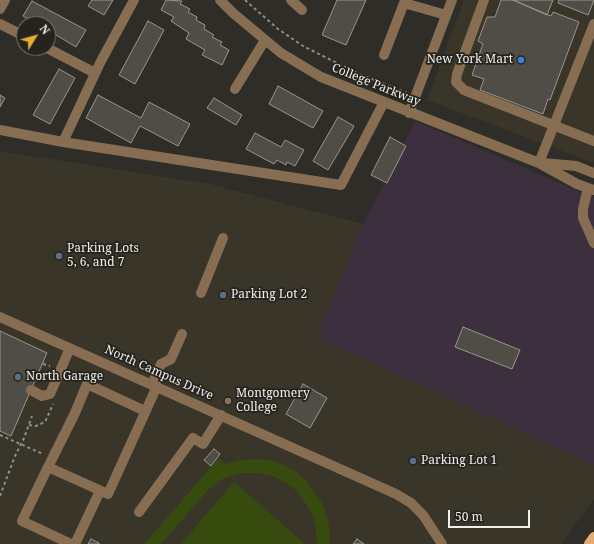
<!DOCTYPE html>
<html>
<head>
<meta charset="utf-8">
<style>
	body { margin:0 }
	#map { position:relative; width:594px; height:544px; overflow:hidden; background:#2f2d27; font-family:"Noto Serif",serif }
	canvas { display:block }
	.north { position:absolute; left:16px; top:16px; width:40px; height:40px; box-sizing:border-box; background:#25231d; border:1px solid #77756f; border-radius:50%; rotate:53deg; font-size:11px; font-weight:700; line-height:16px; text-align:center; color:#f1efeb }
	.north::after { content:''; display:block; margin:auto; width:14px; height:18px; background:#e6ac36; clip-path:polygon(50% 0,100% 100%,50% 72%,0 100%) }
	.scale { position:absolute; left:448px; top:510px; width:82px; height:18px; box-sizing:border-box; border:2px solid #f1efeb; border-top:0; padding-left:5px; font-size:12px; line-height:14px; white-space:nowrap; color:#f1efeb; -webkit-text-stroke:3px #25231d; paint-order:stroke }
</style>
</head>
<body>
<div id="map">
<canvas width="594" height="544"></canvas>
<div class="north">N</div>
<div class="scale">50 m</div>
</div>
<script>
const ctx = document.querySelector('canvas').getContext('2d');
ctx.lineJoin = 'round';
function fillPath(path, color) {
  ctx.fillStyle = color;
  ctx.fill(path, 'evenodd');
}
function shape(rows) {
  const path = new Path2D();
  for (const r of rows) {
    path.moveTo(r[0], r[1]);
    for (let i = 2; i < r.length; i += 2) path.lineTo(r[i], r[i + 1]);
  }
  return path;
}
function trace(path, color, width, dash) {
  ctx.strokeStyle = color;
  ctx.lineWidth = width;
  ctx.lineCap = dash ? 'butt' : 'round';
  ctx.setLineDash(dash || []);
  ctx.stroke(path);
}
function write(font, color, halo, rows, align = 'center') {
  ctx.font = font + ' "Noto Serif",serif';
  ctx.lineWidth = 3.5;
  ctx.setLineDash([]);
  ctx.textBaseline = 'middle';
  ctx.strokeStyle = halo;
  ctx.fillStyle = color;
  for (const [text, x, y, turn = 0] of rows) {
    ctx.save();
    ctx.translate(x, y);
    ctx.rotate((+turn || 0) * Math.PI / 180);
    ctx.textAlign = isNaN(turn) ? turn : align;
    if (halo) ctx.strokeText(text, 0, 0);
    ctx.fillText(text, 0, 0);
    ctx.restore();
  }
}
const built = shape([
	[464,0,594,0,594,163,427,100],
	[0,151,210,184,363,224,317,337,594,465,594,499,561,544,0,544]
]);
const industrial = shape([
	[415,121,594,198,594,465,317,337,363,224]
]);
const green = shape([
	[219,458,225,464,241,460,259,459,277,462,294,470,306,480,323,504,329,524,330,544,317,544,316,526,311,511,296,490,274,476,259,473,241,473,222,479,208,490,161,544,144,544],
	[234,482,305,544,181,544]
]);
const building = shape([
	[92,0,113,0,104,15,88,6,92,0],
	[166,0,182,1,180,4,190,9,188,12,197,17,196,20,205,25,204,29,214,35,212,37,222,42,220,45,229,50,222,65,202,55,205,50,186,39,189,33,171,21,174,17,161,10,166,0],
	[337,0,366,0,346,45,322,35,337,0],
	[501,0,513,0,551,16,553,12,579,22,550,100,548,99,543,114,480,90,484,79,472,75,483,44,478,41,487,17,495,17,501,0],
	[513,0,553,0,547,15,513,0],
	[559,0,594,0,588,15,558,3,559,0],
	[32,1,86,30,76,47,48,30,48,24,37,24,23,16,32,1],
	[148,21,164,30,135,84,119,75,148,21],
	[59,69,75,78,50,124,33,115,59,69],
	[278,86,323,111,313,128,269,104,278,86],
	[0,95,5,98,0,107,0,95],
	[98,95,141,118,149,102,190,124,178,146,140,126,131,143,86,118,98,95],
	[214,98,242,115,236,125,207,108,214,98],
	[338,117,354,126,328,170,313,161,338,117],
	[255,133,281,147,285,140,304,150,295,166,287,162,286,165,277,160,274,164,246,149,255,133],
	[390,137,406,146,387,183,371,175,390,137],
	[463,327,520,350,512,369,455,347,463,327],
	[0,331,47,353,11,436,0,431,0,331],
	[303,384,327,398,310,428,286,414,303,384],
	[214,449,220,454,211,466,204,460,214,449],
	[91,539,99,543,99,544,88,544,91,539],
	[357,539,364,544,353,544,357,539]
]);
const path = shape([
	[245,0,278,29,303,46,359,74,407,93],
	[43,364,50,366],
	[29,425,36,426,45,422,53,404],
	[0,435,43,454],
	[0,496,15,456,24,438,32,416]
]);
const minor = shape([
	[220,0,233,13,281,53,321,77,539,163,577,184,594,190],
	[291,0,302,10],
	[484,0,457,74,456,82,464,90,594,141],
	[0,9,5,0],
	[0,24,24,36],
	[47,48,95,73],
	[384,55,404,3,446,15],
	[235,89,265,40],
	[409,113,452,0],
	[0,130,63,142,341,185,384,102],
	[63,142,100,63,134,0],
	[539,163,594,24],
	[543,163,576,166,594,173],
	[588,188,583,209,583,218,594,243],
	[201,293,223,238],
	[0,317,396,494,411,503,423,515,442,544],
	[152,384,161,364,171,359,182,334],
	[31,390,42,396,50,394,70,348],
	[145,411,87,384,75,413,48,467,108,494,153,395,157,386],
	[48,467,22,521,71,544],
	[139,512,193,438,203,444,221,415],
	[75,544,100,491]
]);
const major = shape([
	[589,544,594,537]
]);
const markers = [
	[521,60,4,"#3f7fe0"],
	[59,256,4,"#5c6f8a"],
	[223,295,4,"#5c6f8a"],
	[18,377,4,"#5c6f8a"],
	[228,401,4,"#8d6e63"],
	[413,461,4,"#5c6f8a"]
];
const poiNames = [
	["New York Mart",513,60,"right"],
	["Parking Lots",67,249],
	["5, 6, and 7",67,263],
	["Parking Lot 2",231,295],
	["North Garage",26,377],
	["Montgomery",236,394],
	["College",236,408],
	["Parking Lot 1",421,461]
];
const streetNames = [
	["College Parkway",376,85,22],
	["North Campus Drive",159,373,24]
];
fillPath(built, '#3a3529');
fillPath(industrial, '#3c303e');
fillPath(green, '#384b0f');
fillPath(building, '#504d47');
trace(building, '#98958e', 1);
trace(path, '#908e89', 2, [3, 3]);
trace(minor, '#876d51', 10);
trace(major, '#e1ab71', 10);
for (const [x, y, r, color] of markers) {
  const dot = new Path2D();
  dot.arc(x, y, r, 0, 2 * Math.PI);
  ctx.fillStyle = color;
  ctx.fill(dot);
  trace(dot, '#25231d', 1.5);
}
write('12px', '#f1efeb', '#25231d', poiNames, 'left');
write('12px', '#f1efeb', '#25231d', streetNames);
</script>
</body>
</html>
